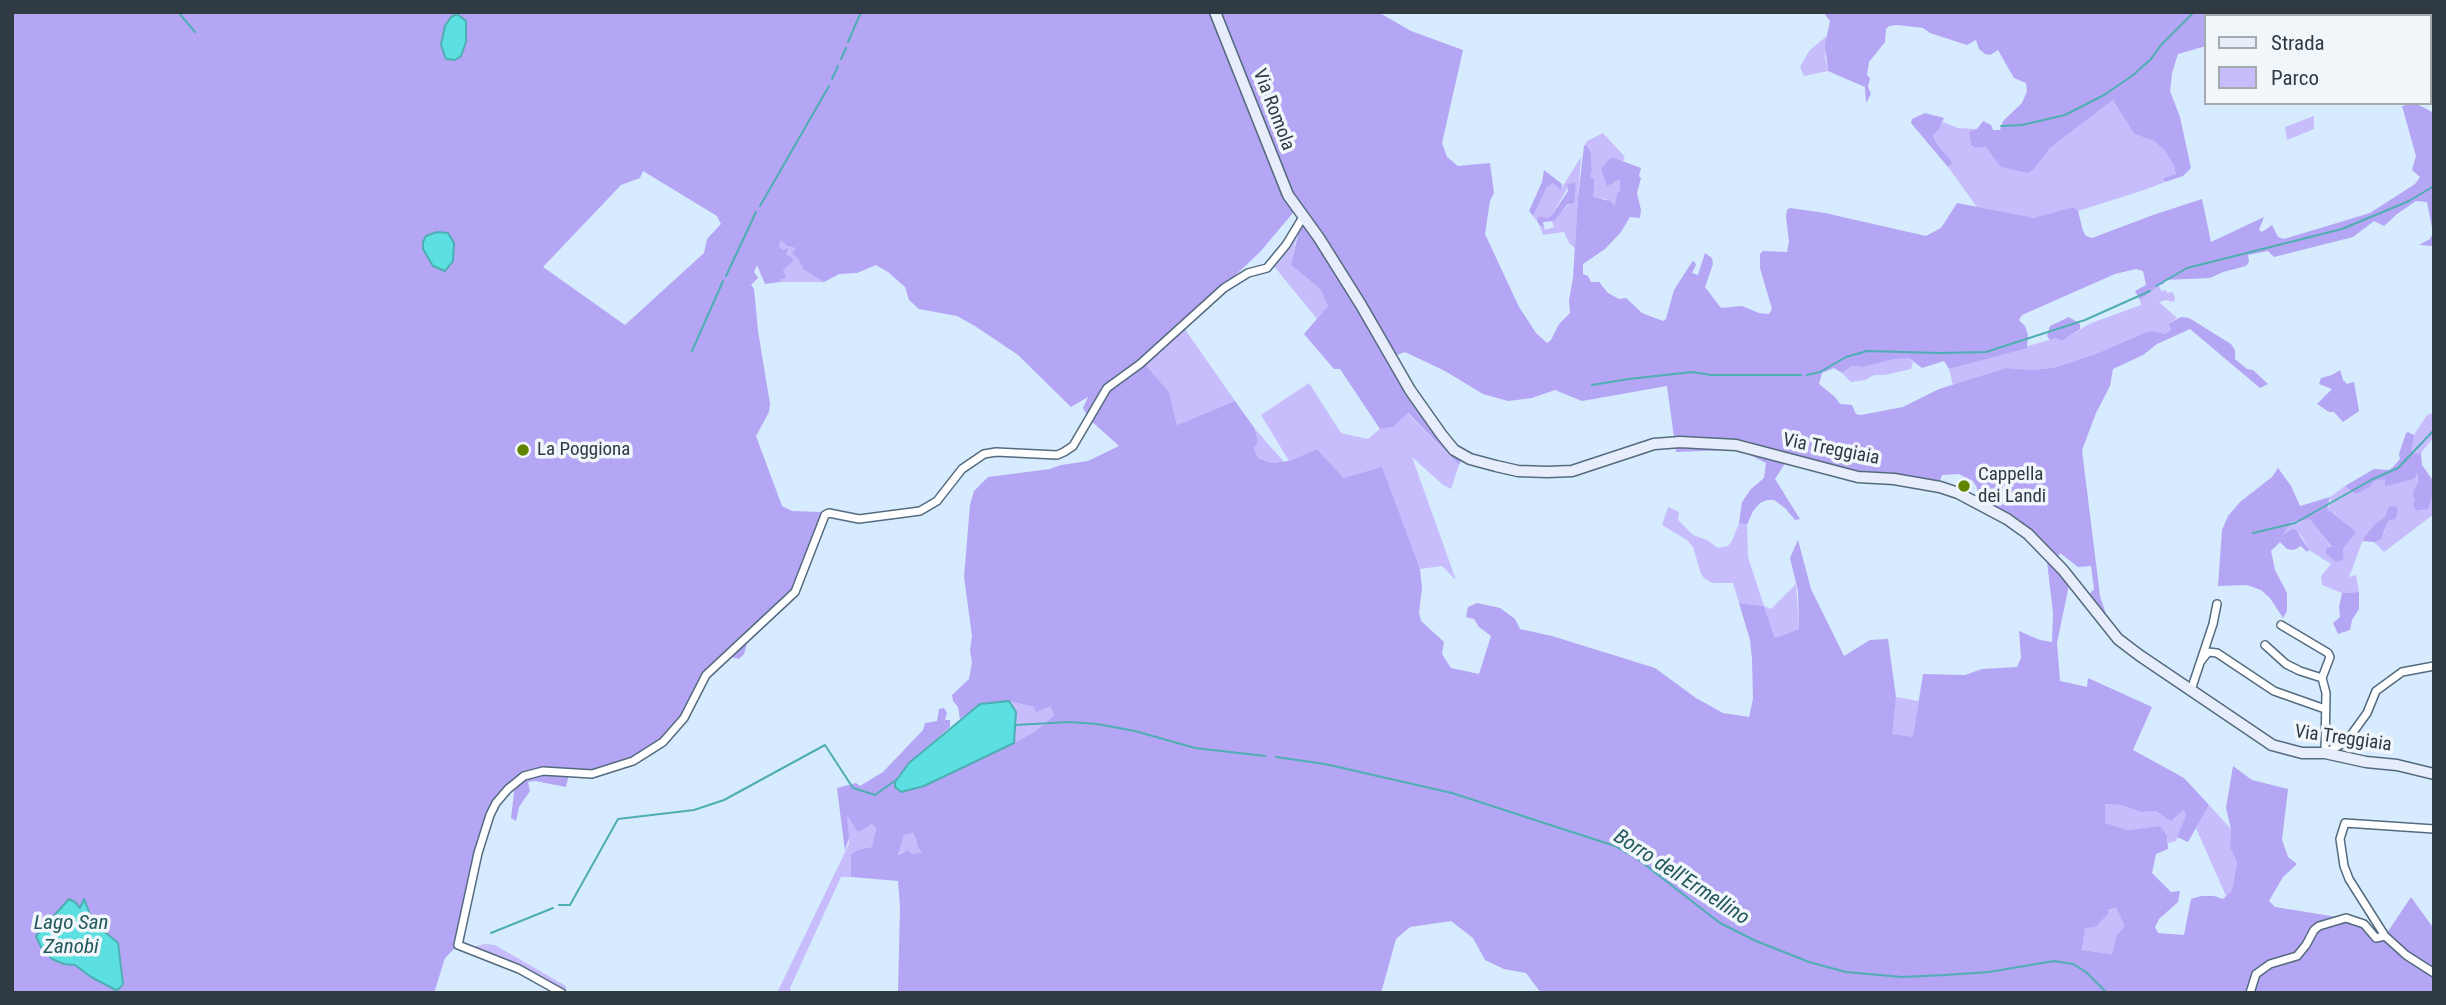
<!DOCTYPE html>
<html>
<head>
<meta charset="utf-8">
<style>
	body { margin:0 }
	#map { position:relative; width:2446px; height:1005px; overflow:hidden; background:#d6ebfe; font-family:"Roboto Condensed",sans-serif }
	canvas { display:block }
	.frame { position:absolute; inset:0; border:14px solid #2f3a43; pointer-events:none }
	.legend { position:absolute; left:2204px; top:14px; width:228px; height:91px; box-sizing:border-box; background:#f1f6fb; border:2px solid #a3abb1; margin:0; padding:9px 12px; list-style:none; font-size:21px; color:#2f3a43 }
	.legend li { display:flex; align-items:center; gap:14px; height:35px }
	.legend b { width:35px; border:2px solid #a3abb1 }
</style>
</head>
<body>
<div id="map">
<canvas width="2446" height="1005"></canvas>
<div class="frame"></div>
<ul class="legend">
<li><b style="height:9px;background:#e7edfa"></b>Strada</li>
<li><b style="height:19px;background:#c7bdfc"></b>Parco</li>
</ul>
</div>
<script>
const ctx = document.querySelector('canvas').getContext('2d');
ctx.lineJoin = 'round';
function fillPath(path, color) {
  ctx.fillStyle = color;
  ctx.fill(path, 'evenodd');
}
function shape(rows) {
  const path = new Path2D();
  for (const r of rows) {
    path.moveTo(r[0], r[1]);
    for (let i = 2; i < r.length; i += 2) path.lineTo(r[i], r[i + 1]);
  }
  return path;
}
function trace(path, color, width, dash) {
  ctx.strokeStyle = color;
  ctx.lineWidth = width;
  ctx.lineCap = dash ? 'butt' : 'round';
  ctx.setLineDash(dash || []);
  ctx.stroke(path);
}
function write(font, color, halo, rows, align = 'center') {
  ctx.font = font + ' "Roboto Condensed",sans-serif';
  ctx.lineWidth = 7;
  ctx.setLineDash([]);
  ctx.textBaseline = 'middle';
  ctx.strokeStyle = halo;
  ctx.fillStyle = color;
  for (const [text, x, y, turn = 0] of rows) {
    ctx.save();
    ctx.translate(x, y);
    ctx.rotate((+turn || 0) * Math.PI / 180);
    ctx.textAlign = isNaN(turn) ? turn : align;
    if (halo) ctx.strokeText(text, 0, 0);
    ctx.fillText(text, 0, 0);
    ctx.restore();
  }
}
const green = shape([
	[1828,35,1825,57,1828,71,1804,76,1800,67,1809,51],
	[2113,100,2134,134,2154,141,2165,151,2174,166,2176,174,2163,178,2165,182,2144,190,2078,211,2074,207,2042,218,2024,217,1977,207,1948,167,1952,164,1951,160,1937,144,1933,134,1943,122,1958,128,1977,129,1969,133,1971,145,1975,148,1986,147,1997,158,2035,168,2050,148],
	[2314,116,2314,129,2287,140,2285,127],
	[1603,133,1625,157,1623,161,1616,160,1601,169,1614,183,1620,178,1620,191,1615,207,1606,199,1593,198,1594,179,1590,176,1592,171,1591,152,1587,146,1584,146,1587,141],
	[1581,157,1578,198,1575,248,1569,243,1564,232,1543,235,1540,226,1544,227,1545,230,1554,227,1552,222,1573,200,1576,183,1568,187,1552,215,1547,218,1538,216,1537,221,1533,216,1547,187,1553,183,1561,189],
	[1298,230,1291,265,1320,289,1328,306,1317,319,1273,265],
	[781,239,797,249,803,268,824,282,780,282,783,270,793,259,791,256,786,255,784,250,779,247],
	[2159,285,2161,291,2166,290,2167,293,2173,292,2175,298,2174,302,2166,300,2159,302,2177,318,2168,324,2171,331,2165,334,2154,331,2146,332,2098,353,2057,367,2034,370,2006,368,1953,385,1949,369,2049,340,2056,338,2062,341,2089,324,2141,305,2140,300],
	[1182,325,1235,401,1177,425,1169,392,1143,362],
	[1893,358,1909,358,1913,362,1911,369,1885,375,1874,375,1865,380,1851,382,1842,373,1852,366,1863,367],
	[1309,383,1341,433,1368,439,1380,429,1393,427,1407,413,1459,465,1451,489,1443,485,1412,457,1456,580,1442,566,1420,569,1413,551,1317,449,1289,461,1261,415],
	[2434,413,2434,437,2421,453,2411,455,2410,451,2414,435,2427,415],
	[1255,429,1284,462,1272,463,1258,458,1254,448,1258,442],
	[2418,473,2416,511,2425,510,2434,490,2434,514,2384,552,2374,542,2384,533,2388,521,2396,519,2398,510,2386,516,2372,527,2364,537,2349,577,2356,575,2359,592,2342,593,2322,585,2321,576,2331,564,2309,550,2301,535,2289,532,2283,535,2291,522,2310,518,2332,548,2326,554,2334,558,2344,559,2343,549,2355,532,2333,512,2326,512,2331,502,2330,497,2345,486,2356,494,2370,487,2374,481,2386,478,2391,485,2414,479],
	[1668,507,1679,512,1678,520,1693,535,1707,540,1718,548,1728,546,1732,541,1739,523,1747,525,1748,557,1764,606,1771,609,1796,584,1799,629,1775,638,1764,606,1739,603,1733,583,1713,583,1705,579,1701,574,1693,547,1687,540,1662,525],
	[1896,697,1919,701,1913,738,1891,734],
	[1009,701,1034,707,1050,706,1054,715,1036,731,1014,743,1016,712],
	[2105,804,2121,805,2141,812,2183,809,2186,815,2176,841,2168,843,2167,835,2160,826,2128,830,2104,823],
	[2209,805,2231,829,2230,848,2237,862,2232,890,2226,896,2196,828],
	[846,814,865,827,873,824,876,828,872,847,860,849,851,854,851,877,841,877,790,988,791,993,777,993,849,844],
	[915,833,916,841,923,853,915,855,904,851,898,855,904,835],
	[2116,906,2126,926,2112,954,2082,950,2085,928],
	[484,944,495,945,566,986,566,993,470,948]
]);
const forest = shape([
	[12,12,1378,12,1411,31,1463,50,1442,143,1447,157,1458,166,1490,163,1494,193,1490,201,1485,234,1519,307,1536,333,1547,343,1551,340,1559,324,1570,313,1569,300,1573,278,1578,198,1584,146,1587,146,1591,152,1592,171,1590,176,1594,179,1594,189,1593,197,1610,201,1615,206,1617,194,1620,191,1620,179,1607,186,1601,169,1610,158,1614,158,1641,168,1639,176,1641,178,1637,193,1641,210,1640,218,1630,217,1621,232,1605,249,1583,264,1583,274,1588,276,1591,282,1599,282,1608,293,1619,299,1626,298,1642,313,1663,321,1666,319,1674,290,1692,262,1694,261,1696,265,1692,273,1698,275,1705,253,1712,258,1713,264,1705,287,1721,308,1742,306,1759,313,1769,314,1772,309,1760,268,1760,254,1763,251,1787,252,1789,241,1786,217,1787,210,1790,208,1825,213,1926,236,1941,228,1957,203,2034,218,2074,207,2078,211,2083,231,2086,236,2092,238,2153,215,2202,199,2211,242,2264,217,2259,230,2262,232,2272,225,2278,237,2284,239,2370,213,2415,184,2420,177,2412,170,2416,156,2402,106,2415,103,2434,113,2434,243,2432,246,2419,245,2430,239,2433,233,2427,202,2416,201,2397,214,2384,226,2374,221,2353,237,2274,257,2268,251,2248,255,2249,262,2246,266,2223,272,2210,278,2164,280,2164,284,2159,285,2140,300,2135,291,2146,285,2143,271,2136,269,2115,274,2022,315,2019,320,2025,326,2028,335,2027,348,1949,369,1944,361,1922,368,1909,358,1893,359,1863,367,1852,366,1842,373,1834,368,1822,373,1819,384,1835,397,1840,404,1852,405,1856,414,1861,415,1903,407,1939,389,2006,368,2034,370,2057,367,2098,353,2146,332,2154,331,2165,334,2171,330,2168,324,2181,317,2189,318,2231,344,2235,350,2235,359,2247,369,2253,370,2268,384,2260,388,2190,329,2157,344,2143,355,2113,369,2110,386,2096,413,2082,450,2100,596,2108,620,2087,597,2094,589,2091,566,2078,567,2060,553,2055,562,2070,580,2057,643,2060,681,2087,687,2088,678,2152,707,2133,750,2184,778,2209,805,2188,842,2177,837,2186,815,2183,810,2171,821,2156,811,2141,812,2121,805,2105,804,2105,823,2128,830,2160,826,2167,835,2168,849,2156,854,2152,873,2171,892,2180,891,2178,902,2159,919,2155,927,2158,933,2184,935,2191,899,2201,896,2214,896,2223,899,2232,890,2237,862,2230,848,2231,829,2226,808,2233,766,2252,780,2288,789,2282,840,2288,857,2297,864,2283,877,2269,901,2275,907,2356,920,2372,935,2385,936,2411,897,2434,929,2434,993,1541,993,1526,973,1504,969,1485,960,1473,938,1451,921,1410,927,1396,939,1381,993,898,993,900,907,898,881,851,877,851,854,860,849,872,847,876,828,872,824,858,832,847,815,849,837,845,851,837,788,856,783,860,786,883,772,923,730,925,723,937,721,939,709,944,708,947,713,945,720,950,720,950,727,909,763,895,781,895,787,925,786,1014,743,1036,731,1054,715,1050,706,1036,712,1034,707,1009,701,980,704,960,719,958,707,953,701,952,695,969,679,972,663,970,650,972,636,964,577,970,505,974,491,988,477,1050,469,1061,465,1088,461,1119,446,1089,419,1083,408,1088,397,1071,407,1018,355,975,326,957,316,919,309,909,300,905,287,888,272,876,265,857,273,839,274,824,282,803,269,799,259,792,254,796,248,787,246,781,240,779,247,784,250,788,248,786,255,791,256,793,259,793,261,783,270,786,278,781,279,780,282,765,284,757,265,754,272,758,278,751,285,754,289,758,331,770,404,769,412,756,436,782,506,792,511,821,512,825,515,795,592,749,637,744,654,739,659,731,657,720,660,684,718,663,742,633,761,592,774,569,774,566,787,535,781,528,782,530,791,519,807,516,821,511,818,515,784,490,815,458,945,445,958,434,993,12,993],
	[643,171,717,216,721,224,707,239,704,253,625,325,543,267,621,185,640,178],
	[1297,208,1300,226,1291,265,1320,289,1328,306,1304,334,1334,369,1340,369,1380,429,1393,427,1408,413,1459,465,1463,455,1410,390,1392,357,1405,352,1445,371,1483,394,1508,401,1532,398,1555,390,1582,401,1667,386,1676,452,1729,450,1744,452,1766,463,1764,478,1751,489,1742,502,1739,523,1747,525,1753,511,1760,503,1767,500,1774,500,1785,508,1795,520,1800,519,1775,479,1787,460,1938,486,1942,475,1959,474,1973,481,1977,488,1977,503,2046,553,2053,613,2052,642,2040,640,2019,631,2021,658,2017,667,1982,669,1965,675,1923,674,1913,737,1892,734,1896,697,1888,639,1870,640,1844,656,1811,589,1798,540,1790,558,1798,591,1799,629,1775,638,1764,606,1739,603,1750,640,1752,659,1753,699,1749,717,1723,713,1696,698,1655,668,1552,636,1520,629,1515,619,1500,608,1477,603,1468,607,1466,617,1474,619,1479,627,1491,636,1479,674,1451,668,1442,654,1444,642,1421,621,1419,612,1422,588,1420,569,1382,467,1344,478,1317,449,1289,461,1272,463,1258,458,1254,448,1258,442,1255,429,1235,401,1177,425,1169,392,1143,362,1260,252],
	[914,833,918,847,922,853,912,854,908,850,898,855,904,835],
	[69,899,75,902,80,908,86,905,93,921,118,943,122,978,111,987,91,977,78,966,56,961,40,947,36,936],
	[2116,907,2125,926,2117,935,2112,954,2082,950,2085,928,2095,927,2107,915,2109,910],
	[1823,12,2218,12,2218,16,2206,16,2206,46,2178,54,2172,73,2170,91,2180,117,2191,168,2183,176,2165,182,2163,178,2176,174,2174,166,2165,151,2154,141,2134,134,2113,100,2050,148,2035,168,2028,173,2001,167,1986,147,1975,148,1971,145,1969,132,1977,129,1983,121,1991,125,1993,130,2000,130,2003,121,2022,103,2027,91,2026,83,2014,78,1998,50,1990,55,1985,54,1979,49,1976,40,1967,45,1930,33,1923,28,1897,25,1889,26,1886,29,1885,42,1869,62,1867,75,1870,78,1868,87,1871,94,1866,103,1865,87,1828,71,1825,45,1830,21],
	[1925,113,1944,118,1939,129,1933,135,1937,144,1951,160,1952,164,1948,167,1911,123,1912,119],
	[1544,170,1562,184,1561,190,1553,183,1547,187,1533,216,1529,211,1542,182],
	[1576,183,1574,203,1568,204,1554,221,1543,222,1544,227,1540,226,1537,221,1538,216,1547,218,1552,215,1568,191,1567,184],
	[2069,317,2080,324,2080,329,2062,341,2056,338,2050,340,2047,336,2050,326],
	[2340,370,2343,380,2347,384,2354,382,2359,411,2343,422,2334,412,2329,412,2317,404,2332,389,2319,384,2321,378,2332,375],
	[2408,432,2414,435,2411,454,2421,453,2422,465,2434,482,2434,490,2428,509,2416,511,2413,504,2415,501,2413,493,2418,482,2418,473,2414,479,2391,485,2385,486,2385,479,2374,481,2370,487,2356,494,2345,486,2374,469,2389,470,2393,467,2400,459,2399,454,2406,433],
	[2278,468,2291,486,2300,506,2330,497,2327,511,2332,512,2356,532,2343,549,2344,559,2336,562,2326,554,2326,548,2332,547,2310,519,2291,522,2283,535,2292,529,2296,530,2309,550,2307,552,2301,546,2294,550,2287,549,2280,542,2271,551,2275,570,2287,593,2287,611,2283,618,2270,598,2261,590,2247,585,2218,586,2222,530,2228,516,2240,502,2272,477],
	[2393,506,2397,507,2398,510,2396,519,2388,521,2381,539,2374,542,2363,541,2364,537,2374,525,2385,517,2389,507],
	[2359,592,2359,609,2352,620,2350,630,2338,634,2333,623,2340,617,2339,607,2342,593]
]);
const water = shape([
	[457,14,466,21,466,42,461,56,455,60,446,59,441,45,445,26,451,17,457,14],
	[437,232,448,233,454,243,453,261,445,271,433,266,423,249,423,242,426,236,437,232],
	[1009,701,1016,712,1014,743,924,786,901,792,895,787,895,782,909,763,980,704,1009,701],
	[69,899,75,902,80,908,84,899,93,922,118,943,123,984,119,989,116,990,91,977,75,965,64,964,52,959,41,947,36,936,69,899]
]);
const stream = shape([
	[178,12,195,32],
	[848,42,861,12],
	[841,59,846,48],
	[832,79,838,66],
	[2001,126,2022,125,2065,115,2104,95,2132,76,2151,59,2161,45,2194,12],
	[760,206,829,86],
	[726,276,756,212],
	[2156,286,2187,268,2342,229,2409,201,2434,186],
	[692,351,723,281],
	[1807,375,1820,372,1846,357,1867,351,1939,353,1986,352,2085,320,2150,291],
	[1592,385,1629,379,1692,372,1711,375,1801,375],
	[2253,533,2295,523,2373,479,2398,468,2434,430],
	[1015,725,1069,722,1097,724,1135,731,1195,748,1265,756],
	[1276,757,1325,764,1452,793,1615,846,1639,860,1720,923,1756,941,1809,962,1846,972,1902,977,1945,975,1989,972,2054,961,2073,964,2086,972,2107,993],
	[559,905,570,905,618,819,694,810,724,800,825,745,853,788,875,795,896,780],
	[491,933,553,908]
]);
const street = shape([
	[2281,625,2328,653,2330,657,2322,678,2326,693,2325,753,2346,742,2367,713,2376,691,2402,672,2434,666],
	[2265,645,2286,664,2300,671,2322,678],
	[2201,661,2208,652,2217,653,2274,691,2325,709],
	[2191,690,2213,624,2217,604],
	[2434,829,2345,823,2340,839,2344,866,2349,879,2385,936,2406,955,2434,973],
	[562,993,519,969,458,945,478,853,490,815,496,803,508,789,524,776,543,771,592,774,633,761,663,742,684,718,706,675,795,592,825,515,829,513,859,519,920,511,937,501,962,469,984,454,996,452,1057,455,1064,452,1073,446,1107,388,1140,364,1224,288,1248,273,1267,268,1286,245,1303,217],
	[2250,993,2256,974,2270,964,2297,956,2306,945,2314,930,2319,926,2346,918,2364,924,2376,938,2385,936]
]);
const secondary = shape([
	[1215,12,1288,195,1319,238,1361,305,1410,390,1441,434,1454,450,1470,459,1496,466,1518,471,1547,472,1572,471,1654,444,1680,442,1736,445,1858,477,1894,479,1940,487,1958,493,2007,519,2028,534,2063,570,2118,639,2139,655,2272,745,2302,753,2325,753,2366,762,2397,765,2434,774]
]);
const markers = [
	[523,450,7,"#608300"],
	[1964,486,7,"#608300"]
];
const streetNames = [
	["Via Romola",1273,110,69],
	["Via Treggiaia",1831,450,11],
	["Via Treggiaia",2343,739,8]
];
const poiNames = [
	["La Poggiona",537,450],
	["Cappella",1978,475],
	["dei Landi",1978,497]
];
const waterNames = [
	["Borro dell'Ermellino",1681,878,33],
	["Lago San",71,924],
	["Zanobi",71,948]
];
fillPath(green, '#c7bdfc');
fillPath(forest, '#b4a5f5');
fillPath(water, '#5cdfe1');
trace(water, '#4eaeb2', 2);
trace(stream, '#4eaeb2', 2);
trace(street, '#546b7f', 10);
trace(secondary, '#546b7f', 13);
trace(street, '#fff', 7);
trace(secondary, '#e7edfa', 10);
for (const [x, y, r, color] of markers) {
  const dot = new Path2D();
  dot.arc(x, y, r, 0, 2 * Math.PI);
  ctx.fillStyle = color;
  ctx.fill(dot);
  trace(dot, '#f1f6fb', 2.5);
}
write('19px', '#2f3a43', '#f1f6fb', streetNames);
write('19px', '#2f3a43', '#f1f6fb', poiNames, 'left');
write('italic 21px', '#22595a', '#f1f6fb', waterNames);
</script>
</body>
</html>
